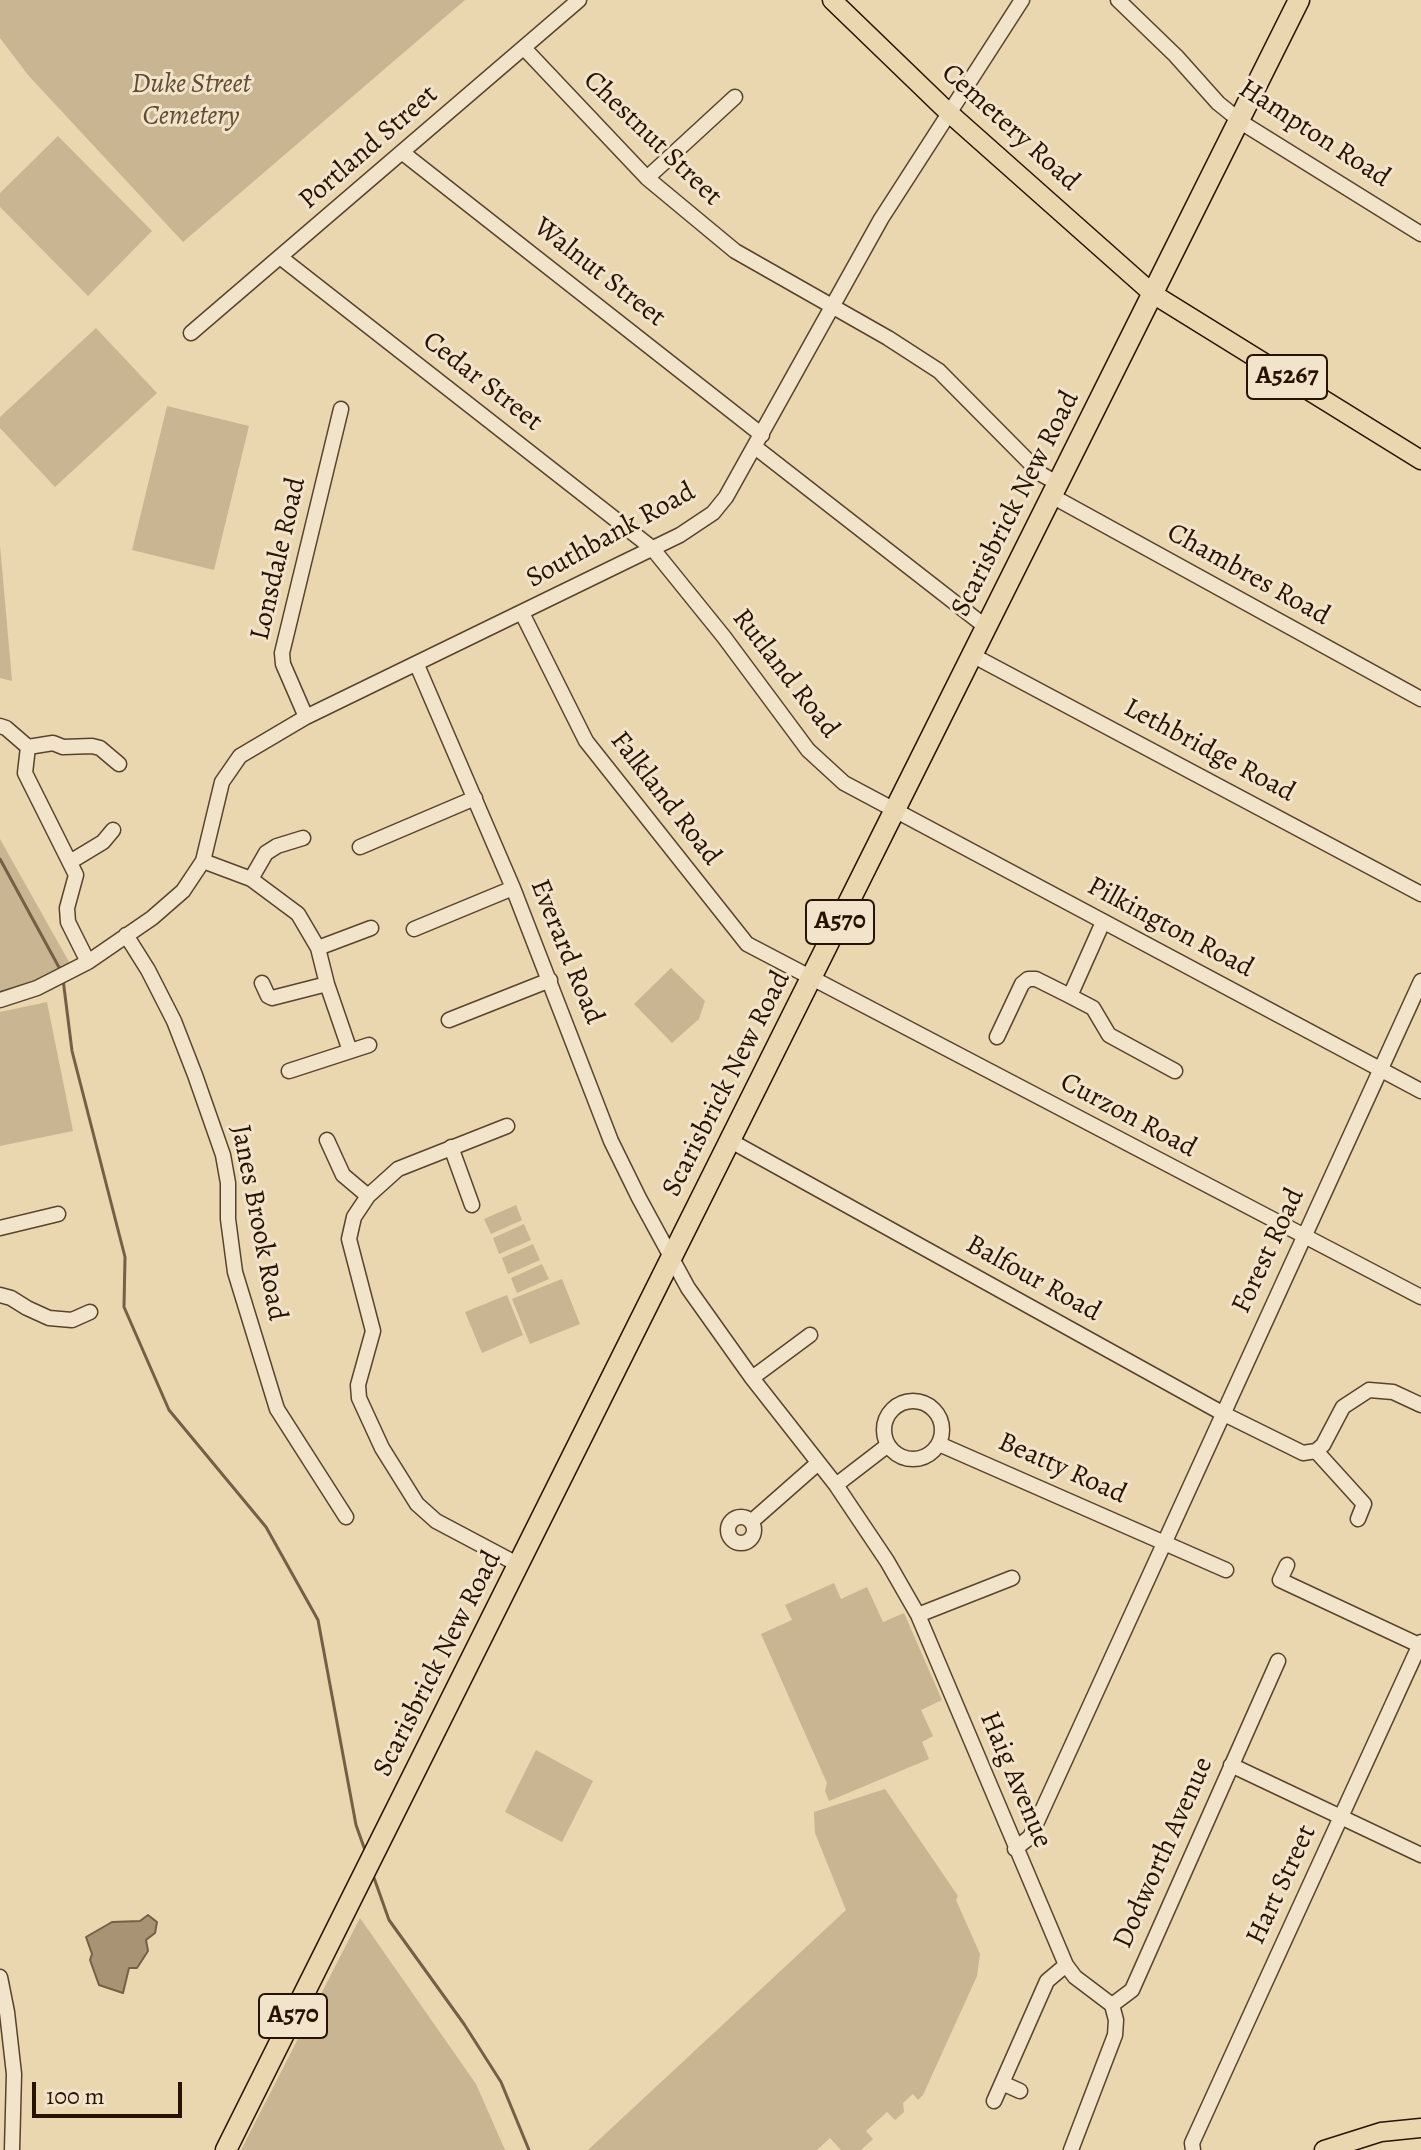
<!DOCTYPE html>
<html>
<head>
<meta charset="utf-8">
<style>
	body { margin:0 }
	#map { position:relative; width:1421px; height:2150px; overflow:hidden; background:#ead6af; font-family:Alegreya,serif }
	canvas { display:block }
	.scale { position:absolute; left:32px; top:2082px; width:150px; height:36px; box-sizing:border-box; border:4px solid #281201; border-top:0; padding-left:10px; font-size:24px; line-height:28px; white-space:nowrap; color:#281201; -webkit-text-stroke:6px #f1e4cb; paint-order:stroke }
</style>
</head>
<body>
<div id="map">
<canvas width="1421" height="2150"></canvas>
<div class="scale">100 m</div>
</div>
<script>
const ctx = document.querySelector('canvas').getContext('2d');
ctx.lineJoin = 'round';
function fillPath(path, color) {
  ctx.fillStyle = color;
  ctx.fill(path, 'evenodd');
}
function shape(rows) {
  const path = new Path2D();
  for (const r of rows) {
    if (r.length === 3) {
      path.moveTo(r[0] + r[2], r[1]);
      path.arc(r[0], r[1], r[2], 0, 2 * Math.PI);
      continue;
    }
    path.moveTo(r[0], r[1]);
    for (let i = 2; i < r.length; i += 2) path.lineTo(r[i], r[i + 1]);
  }
  return path;
}
function trace(path, color, width, dash) {
  ctx.strokeStyle = color;
  ctx.lineWidth = width;
  ctx.lineCap = dash ? 'butt' : 'round';
  ctx.setLineDash(dash || []);
  ctx.stroke(path);
}
function write(font, color, halo, rows, align = 'center') {
  ctx.font = font + ' Alegreya,serif';
  ctx.lineWidth = 6;
  ctx.setLineDash([]);
  ctx.textBaseline = 'middle';
  ctx.strokeStyle = halo;
  ctx.fillStyle = color;
  for (const [text, x, y, turn = 0] of rows) {
    ctx.save();
    ctx.translate(x, y);
    ctx.rotate((+turn || 0) * Math.PI / 180);
    ctx.textAlign = isNaN(turn) ? turn : align;
    if (halo) ctx.strokeText(text, 0, 0);
    ctx.fillText(text, 0, 0);
    ctx.restore();
  }
}
const green = shape([
	[0,0,465,0,183,242,28,75,0,38],
	[58,136,152,231,88,296,0,207,0,193],
	[96,328,157,393,55,487,0,428,0,417],
	[167,406,249,426,214,570,132,550],
	[0,545,12,681,0,678],
	[0,839,73,969,0,995],
	[671,968,705,1001,699,1019,672,1043,634,1004],
	[47,1002,73,1131,0,1146,0,1012],
	[516,1205,522,1220,491,1234,484,1219],
	[524,1224,531,1240,499,1254,493,1238],
	[533,1244,540,1260,508,1274,502,1258],
	[542,1264,549,1279,517,1293,511,1278],
	[562,1279,580,1324,530,1344,512,1299],
	[507,1295,523,1335,482,1353,465,1312],
	[834,1583,841,1599,867,1587,883,1622,904,1613,942,1700,921,1710,933,1736,922,1742,929,1759,829,1801,825,1791,827,1783,761,1634,792,1620,785,1605],
	[536,1750,593,1781,562,1842,505,1812],
	[885,1789,958,1896,956,1900,980,1954,977,1976,923,2095,918,2100,913,2094,903,2103,904,2112,895,2120,887,2112,866,2131,873,2139,861,2150,841,2150,830,2138,817,2150,588,2150,846,1910,815,1833,814,1812],
	[360,1918,476,2084,505,2150,241,2150]
]);
const water = shape([
	[148,1915,157,1922,155,1933,146,1940,148,1951,137,1968,129,1968,123,1993,99,1985,90,1960,92,1954,86,1937,112,1922,140,1921,148,1915]
]);
const stream = shape([
	[0,859,61,971],
	[63,979,72,1051,125,1257,124,1307,169,1410,266,1527,318,1620,356,1825,366,1853],
	[373,1875,389,1920,464,2024,501,2082,529,2150]
]);
const minor = shape([
	[1118,0,1176,56,1218,103,1244,124,1421,234],
	[524,48,647,178,735,251,888,338,939,371,1041,474,1057,483],
	[403,153,762,435],
	[647,178,735,97],
	[280,257,652,548,724,637,808,750,844,783,1421,1091],
	[191,333,579,0],
	[755,447,986,627],
	[1050,495,1421,699],
	[522,613,586,741,747,944,1421,1297],
	[972,655,1421,894],
	[417,665,513,888,611,1141,639,1198,688,1288,752,1378,836,1485,887,1561,918,1615,1066,1965,1075,1977,1112,2005,1116,2020,1115,2035,1071,2150],
	[306,717,283,664,282,653,341,409],
	[0,726,6,728,28,747,25,773,76,875,67,908,68,922,88,962],
	[28,747,53,743,63,747,92,746,100,748,119,764],
	[360,847,475,798],
	[203,861,251,879,298,914,318,948,327,984,350,1051],
	[70,862,103,842,113,830],
	[251,879,266,853,277,846,303,838],
	[414,929,513,888],
	[126,935,148,970,174,1021,195,1075,223,1155,228,1183,228,1219,235,1272,277,1409,346,1517],
	[318,948,371,928],
	[262,983,268,996,272,998,327,984],
	[1070,996,1093,1008,1109,1035,1175,1071],
	[0,1000,37,988,88,962,152,918,183,891,203,861,222,782,240,756,306,717,680,535,713,513,726,497,881,219,1022,0],
	[449,1020,550,980],
	[997,1037,1022,984,1028,979,1036,979,1070,996,1103,922],
	[289,1071,369,1045],
	[507,1126,398,1169,368,1196,354,1217,349,1239,373,1331,358,1385,359,1398,382,1448,417,1504,436,1521,519,1565],
	[327,1140,343,1175,368,1196],
	[729,1140,1222,1413,1303,1453,1316,1451],
	[451,1147,472,1205],
	[0,1228,58,1214],
	[0,1295,11,1298,27,1308,49,1318,72,1320,90,1312],
	[752,1378,810,1335],
	[913,1430,29],
	[939,1444,1226,1570],
	[1316,1451,1323,1445,1343,1407,1369,1390,1393,1392,1421,1405],
	[1316,1451,1364,1504,1358,1519],
	[836,1485,888,1445],
	[741,1530,13],
	[751,1522,818,1463],
	[1287,1565,1280,1580,1421,1646],
	[918,1615,1012,1578],
	[1231,1765,1421,1855],
	[1015,1849,1030,1837,1421,981],
	[0,1977,7,2012,14,2074,12,2150],
	[1112,2005,1132,1990,1278,1661],
	[1002,2083,1020,2091],
	[994,2101,1047,1981,1066,1965],
	[1193,2150,1192,2143,1259,1996,1421,1642]
]);
const major = shape([
	[832,0,948,112,1153,294,1421,460],
	[1324,2150,1381,2132,1421,2128]
]);
const highway = shape([
	[226,2150,1299,0]
]);
const shields = [
	[1287,377,80],
	[840,922,68],
	[293,2016,68]
];
const shieldNames = [
	["A5267",1287,377],
	["A570",840,922],
	["A570",293,2016]
];
const parkNames = [
	["Duke Street",191,85],
	["Cemetery",191,117]
];
const streetNames = [
	["Cemetery Road",1010,128,42],
	["Hampton Road",1314,134,33],
	["Chestnut Street",652,139,44],
	["Portland Street",369,148,-41],
	["Walnut Street",599,273,38],
	["Cedar Street",482,382,38],
	["Scarisbrick New Road",1016,504,-63],
	["Southbank Road",611,536,-29],
	["Lonsdale Road",279,559,-77],
	["Chambres Road",1248,575,29],
	["Rutland Road",785,674,52],
	["Lethbridge Road",1209,751,28],
	["Falkland Road",665,799,52],
	["Pilkington Road",1170,928,28],
	["Everard Road",566,952,68],
	["Scarisbrick New Road",727,1084,-63],
	["Curzon Road",1128,1116,28],
	["Janes Brook Road",258,1223,79],
	["Forest Road",1269,1251,-65],
	["Balfour Road",1033,1279,29],
	["Beatty Road",1062,1469,24],
	["Scarisbrick New Road",438,1664,-63],
	["Haig Avenue",1015,1780,67],
	["Dodworth Avenue",1164,1853,-66],
	["Hart Street",1282,1885,-65]
];
fillPath(green, '#c9b591');
fillPath(water, '#a89374');
trace(water, '#755f46', 2);
trace(stream, '#755f46', 3);
trace(minor, '#58432c', 17);
trace(major, '#281201', 21);
trace(highway, '#281201', 23);
trace(minor, '#f1e4cb', 14);
trace(major, '#ead6af', 18);
trace(highway, '#ead6af', 20);
for (const [x, y, w] of shields) {
  const box = new Path2D();
  box.roundRect(x - w / 2, y - 22, w, 44, 6);
  ctx.fillStyle = '#f1e4cb';
  ctx.fill(box);
  trace(box, '#281201', 2);
}
write('bold 26px', '#281201', null, shieldNames);
write('italic 28px', '#604b33', '#f1e4cb', parkNames);
write('28px', '#281201', '#f1e4cb', streetNames);
</script>
</body>
</html>
